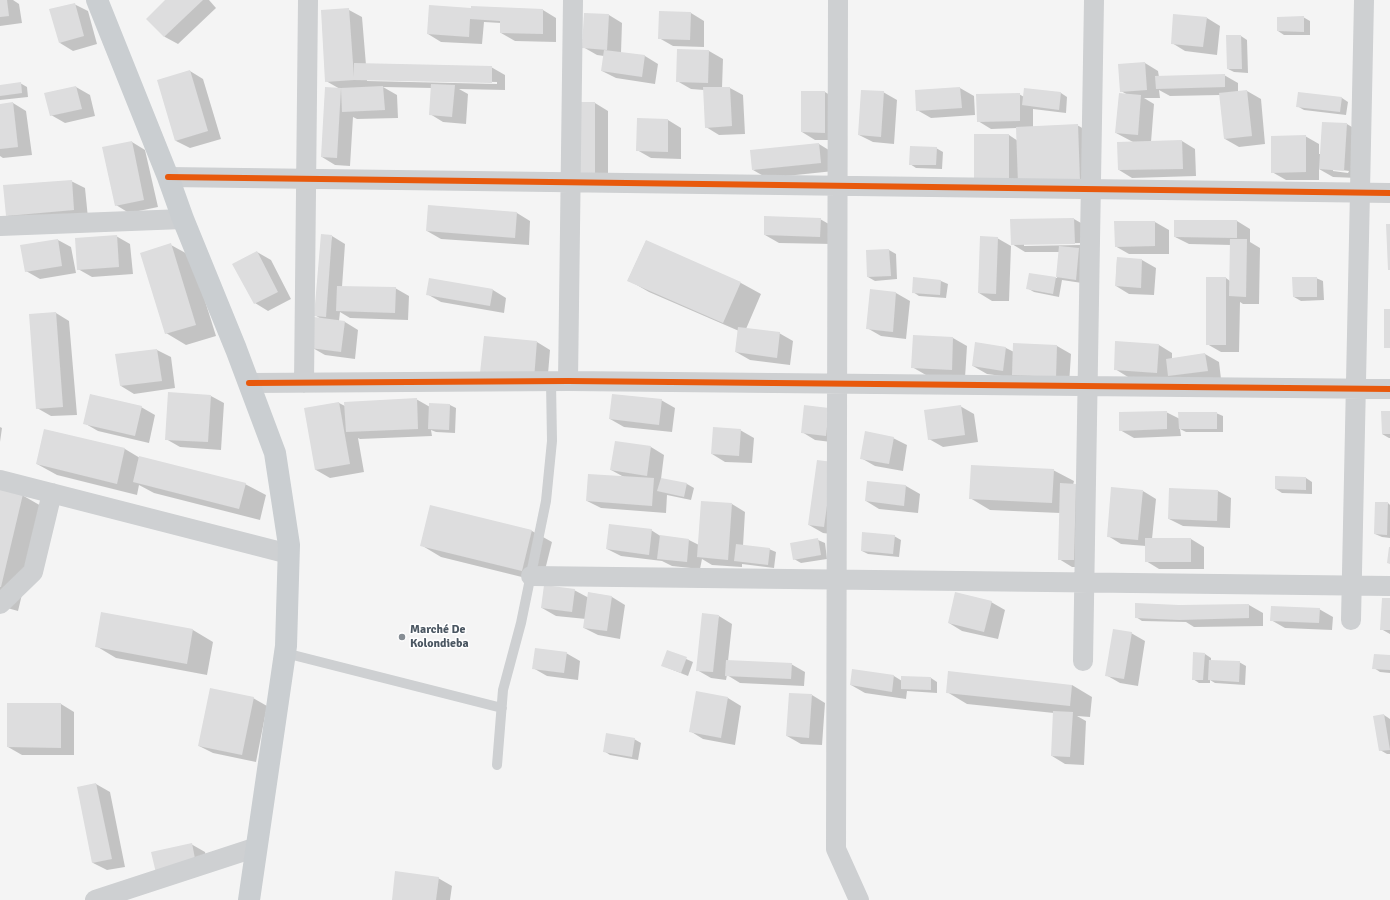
<!DOCTYPE html>
<html>
<head>
<meta charset="utf-8">
<style>
	body { margin:0 }
	canvas { display:block; background:#f4f4f4 }
</style>
</head>
<body>
<canvas width="1390" height="900"></canvas>
<script>
const ctx = document.querySelector('canvas').getContext('2d');
ctx.lineJoin = 'round';
function fillPath(path, color) {
  ctx.fillStyle = color;
  ctx.fill(path, 'evenodd');
}
function shape(rows) {
  const path = new Path2D();
  for (const r of rows) {
    path.moveTo(r[0], r[1]);
    for (let i = 2; i < r.length; i += 2) path.lineTo(r[i], r[i + 1]);
  }
  return path;
}
function trace(path, color, width, dash) {
  ctx.strokeStyle = color;
  ctx.lineWidth = width;
  ctx.lineCap = dash ? 'butt' : 'round';
  ctx.setLineDash(dash || []);
  ctx.stroke(path);
}
function write(font, color, halo, rows, align = 'center') {
  ctx.font = font + ' Signika,sans-serif';
  ctx.lineWidth = 3;
  ctx.setLineDash([]);
  ctx.textBaseline = 'middle';
  ctx.strokeStyle = halo;
  ctx.fillStyle = color;
  for (const [text, x, y, turn = 0] of rows) {
    ctx.save();
    ctx.translate(x, y);
    ctx.rotate((+turn || 0) * Math.PI / 180);
    ctx.textAlign = isNaN(turn) ? turn : align;
    if (halo) ctx.strokeText(text, 0, 0);
    ctx.fillText(text, 0, 0);
    ctx.restore();
  }
}
const shadow = shape([
	[0,0,13,0,19,4,22,23,0,26],
	[167,0,209,0,216,8,178,44,165,37,147,19],
	[74,4,88,11,97,44,73,51,60,43],
	[471,9,543,10,556,18,556,42,515,41,501,33,501,23,484,22,482,44,441,42,428,34],
	[349,10,362,17,366,65,491,67,505,75,505,90,459,89,468,94,466,124,443,122,430,114,432,88,383,87,397,95,398,118,357,119,353,117,350,166,335,165,322,157,340,89,326,81],
	[367,79,497,82,497,84,367,81],
	[691,13,704,21,704,47,673,46,659,38],
	[609,15,622,23,621,53,645,56,658,64,655,84,616,78,602,71,604,56,597,55,583,47],
	[1303,17,1310,21,1310,35,1284,35,1278,31],
	[1207,18,1220,26,1217,55,1185,51,1172,43],
	[1241,36,1247,40,1248,73,1234,72,1228,69],
	[678,50,709,51,723,59,722,88,730,88,743,95,745,134,719,135,706,127,704,90,691,89,677,81],
	[1145,63,1158,71,1159,77,1224,75,1238,83,1238,92,1247,91,1261,99,1265,144,1239,147,1225,139,1220,95,1170,96,1159,90,1160,98,1144,98,1154,104,1151,142,1182,141,1195,149,1196,176,1132,178,1119,170,1133,142,1116,133,1128,95,1121,91],
	[190,71,203,79,221,139,190,148,176,141],
	[20,83,27,87,28,97,0,100,0,86],
	[76,87,90,95,95,116,65,123,51,115],
	[960,88,974,96,975,115,931,118,917,110,916,91],
	[1025,89,1061,93,1067,97,1066,113,1033,109,1033,127,1077,125,1098,137,1100,193,989,192,1009,135,1018,141,1017,128,991,129,978,121,1019,94,1024,97],
	[825,92,838,100,838,140,815,140,802,132],
	[883,92,897,100,894,144,873,142,859,135],
	[1342,98,1348,102,1346,115,1304,110,1297,106],
	[13,103,26,111,32,155,3,158,0,156,0,105],
	[595,103,608,111,608,181,590,181],
	[668,120,681,128,681,159,651,158,637,150],
	[1347,124,1360,132,1357,178,1333,177,1319,169,1319,180,1286,180,1272,172,1305,136,1319,144,1319,154,1321,154],
	[1333,169,1349,171,1348,173,1333,171],
	[132,142,145,150,158,207,129,213,116,205],
	[819,144,832,152,834,171,767,178,753,170],
	[936,148,943,152,942,169,916,168,910,164],
	[71,181,85,188,88,218,20,223,7,215],
	[517,213,530,221,529,245,441,239,427,231],
	[820,219,834,227,833,244,779,243,765,235],
	[1074,219,1088,227,1082,283,1062,280,1059,297,1034,292,1027,288,1030,274,1057,278,1060,252,1025,252,1012,244],
	[1080,243,1080,245,1024,246,1024,244],
	[1237,221,1250,229,1250,242,1260,248,1259,304,1243,304,1240,302,1239,352,1221,352,1207,344,1207,278,1226,278,1230,281,1231,245,1189,244,1175,237],
	[1115,222,1155,222,1169,230,1169,254,1129,254,1115,246],
	[116,236,130,244,133,274,92,277,78,269],
	[332,236,345,244,342,287,395,288,409,296,408,320,350,318,340,312,339,321,345,322,358,330,355,359,325,355,311,347,321,319,315,315],
	[997,238,1011,246,1009,301,992,301,979,293],
	[58,240,71,247,76,273,40,279,26,271],
	[646,241,741,283,761,294,746,329,779,333,793,341,790,365,750,360,736,352,739,331,649,292,628,280],
	[171,245,191,256,216,336,186,345,166,333],
	[889,250,896,254,897,279,875,281,868,277,867,251],
	[257,252,271,260,291,299,268,311,255,303],
	[1117,258,1142,260,1156,268,1154,295,1129,294,1116,286],
	[914,278,941,281,948,284,946,298,919,296,913,292],
	[1316,278,1323,281,1324,300,1301,301,1294,297],
	[493,290,506,298,504,313,441,302,427,294],
	[871,290,896,293,910,301,906,339,881,336,867,328],
	[56,313,69,321,77,415,51,416,37,408],
	[914,336,953,338,967,346,965,378,926,375,912,367],
	[537,342,550,350,547,386,495,381],
	[976,343,1006,348,1014,352,1014,344,1057,346,1071,354,1069,385,987,374,973,366],
	[1159,345,1172,353,1172,359,1205,354,1219,362,1221,379,1182,384,1171,377,1171,380,1128,377,1115,369],
	[157,350,171,357,175,388,134,394,121,386,117,355],
	[211,396,224,403,221,450,180,447,166,439],
	[416,399,430,407,450,405,456,408,455,433,436,432,431,430,432,436,360,439,358,438,364,472,330,478,316,470,306,409,339,403,345,406],
	[661,400,675,408,672,432,624,427,610,419],
	[960,406,974,414,978,442,943,447,929,439],
	[141,407,155,415,149,443,98,431,84,423],
	[829,409,839,443,815,440,802,432],
	[1166,412,1180,419,1216,413,1223,416,1223,432,1186,432,1180,429,1181,436,1134,438,1120,430],
	[1390,412,1390,438,1389,438,1382,434],
	[0,427,2,428,0,442],
	[45,430,125,449,140,458,245,484,266,495,260,520,154,493,139,485,137,495,57,475,37,464],
	[740,430,754,438,752,463,725,462,712,454],
	[893,438,907,445,903,471,875,466,861,458],
	[651,447,664,455,661,479,687,484,694,488,691,500,667,495,666,513,601,508,587,501,624,477,611,470],
	[1053,470,1074,481,1073,485,1076,485,1088,567,1072,567,1059,559,1060,513,990,510,970,498],
	[846,471,838,535,823,533,809,525],
	[1306,478,1312,482,1312,494,1282,493,1276,489],
	[868,482,906,486,920,494,918,513,879,509,866,501],
	[0,490,22,495,43,507,18,611,0,606],
	[1143,491,1156,499,1152,539,1191,539,1204,547,1204,569,1159,569,1146,561,1146,546,1121,544,1108,536],
	[1218,491,1231,498,1230,528,1183,526,1169,519],
	[1388,503,1390,505,1390,538,1382,537,1375,534],
	[732,504,745,512,743,546,769,549,776,552,774,568,742,564,742,567,712,565,702,559,700,569,672,566,662,561,621,556,607,549,651,530,662,537,689,540,699,545],
	[532,531,552,542,542,582,441,557,421,545],
	[894,536,901,540,899,557,868,554,862,551],
	[818,540,825,543,827,559,801,563,794,559],
	[574,590,589,598,612,597,625,605,620,639,598,635,584,628,586,619,556,616,542,608],
	[1390,599,1390,634,1381,629],
	[991,602,1005,610,998,639,962,631,949,623],
	[1249,605,1263,613,1263,626,1194,627,1186,622,1142,621,1136,617,1178,606],
	[1319,609,1333,617,1332,630,1285,628,1271,620],
	[719,616,732,624,728,661,791,664,805,672,804,686,740,683,727,675,726,680,711,678,697,670],
	[193,630,213,642,207,675,116,658,96,646],
	[1131,633,1145,641,1138,686,1120,683,1106,675],
	[668,651,693,662,688,676,663,666],
	[566,653,580,661,578,680,547,676,533,668],
	[1205,654,1211,658,1211,661,1239,662,1246,666,1245,685,1215,683,1210,680,1210,683,1199,683,1193,679],
	[1390,656,1390,673,1380,672,1374,668],
	[853,670,894,676,902,681,931,678,937,682,937,693,907,691,906,699,865,693,851,685],
	[1072,685,1092,697,1090,717,1077,716,1086,721,1084,765,1065,764,1052,756,1054,713,967,704,947,692],
	[812,695,825,703,822,745,801,744,787,736],
	[253,698,267,706,256,762,213,753,199,746],
	[728,698,741,706,735,745,703,739,690,731],
	[61,704,74,712,74,755,22,755,8,747],
	[1384,715,1390,719,1390,754,1387,754,1380,750],
	[634,739,641,743,638,760,610,755,604,751],
	[96,784,110,792,125,867,107,870,93,863,78,788],
	[191,844,205,852,209,871,170,880],
	[438,878,452,886,450,900,393,900]
]);
const building = shape([
	[0,0,7,0,9,16,0,17],
	[165,0,203,0,164,37,146,19],
	[75,3,84,36,59,43,49,9],
	[429,5,471,8,471,6,543,9,543,34,500,33,500,21,470,19,469,37,427,34],
	[349,8,354,77,354,63,492,66,492,83,354,80,325,82,321,10],
	[659,11,691,12,690,40,658,39],
	[584,13,609,14,607,50,582,48],
	[1173,14,1207,17,1203,47,1171,44],
	[1304,16,1304,32,1277,31,1277,17],
	[1226,35,1241,35,1242,69,1227,69],
	[677,49,709,50,708,83,676,82],
	[604,50,645,55,642,77,601,71],
	[1145,62,1147,90,1120,92,1118,64],
	[190,70,208,131,175,141,157,80],
	[1225,74,1225,87,1156,89,1155,76],
	[21,82,22,93,0,96,0,85],
	[431,84,455,85,452,117,429,115],
	[76,86,82,109,50,116,44,93],
	[383,86,385,110,342,112,341,88],
	[325,87,341,88,337,158,321,157],
	[703,87,730,87,732,126,705,128],
	[960,87,962,108,916,111,915,90],
	[1024,88,1061,92,1059,110,1022,105],
	[861,90,884,91,881,137,858,135],
	[1247,90,1252,136,1224,139,1219,93],
	[801,91,825,91,825,133,801,132],
	[1298,92,1342,97,1340,112,1296,107],
	[1020,93,1020,121,977,122,976,94],
	[1119,93,1141,95,1138,135,1115,133],
	[13,102,18,147,0,149,0,104],
	[575,102,595,102,595,174,575,174],
	[637,118,668,119,668,152,636,151],
	[1322,122,1347,123,1344,171,1319,169],
	[1078,124,1080,182,1018,184,1016,127],
	[974,134,1009,134,1009,184,974,184],
	[1306,135,1306,172,1271,173,1271,136],
	[1182,140,1183,169,1118,170,1117,142],
	[132,141,144,200,115,206,102,147],
	[819,143,821,163,752,170,750,150],
	[910,146,937,147,936,165,909,165],
	[72,180,74,210,6,216,3,185],
	[428,205,517,212,515,238,426,231],
	[764,216,821,218,820,237,764,235],
	[1074,218,1075,244,1011,245,1010,219],
	[1174,220,1237,220,1237,238,1174,237],
	[1114,221,1155,221,1155,246,1115,247],
	[1386,224,1390,224,1390,270,1388,270],
	[321,234,332,235,326,317,314,316],
	[117,235,119,267,77,270,75,238],
	[980,236,998,237,996,294,978,293],
	[58,239,62,266,25,272,20,245],
	[1230,239,1247,239,1246,297,1229,296],
	[646,240,741,282,723,323,627,281],
	[171,243,196,325,165,334,140,253],
	[1059,246,1079,248,1076,280,1056,277,1053,294,1026,289,1029,273,1056,277],
	[889,249,891,276,867,277,866,250],
	[257,251,278,292,254,304,232,264],
	[1117,257,1142,259,1141,288,1115,286],
	[913,277,941,280,940,295,912,293],
	[1206,277,1226,277,1226,345,1206,345],
	[1292,277,1317,277,1317,297,1293,297],
	[429,278,493,289,490,306,426,295],
	[337,286,396,287,395,313,336,311],
	[870,289,896,292,893,332,866,329],
	[1384,309,1390,309,1390,348,1384,348],
	[56,312,63,407,36,409,29,314],
	[314,317,345,321,341,352,310,348],
	[738,327,780,332,777,358,735,352],
	[913,335,953,337,952,370,911,368],
	[484,336,537,341,534,379,480,373],
	[1115,341,1159,344,1157,373,1114,370],
	[975,342,1006,347,1003,371,972,366],
	[1013,343,1057,345,1056,377,1012,375],
	[157,349,162,381,120,386,115,354],
	[1205,353,1208,371,1168,376,1166,359],
	[168,392,211,395,208,442,165,440],
	[90,394,142,406,135,436,83,424],
	[612,394,662,399,659,425,609,419],
	[417,398,418,429,346,432,344,402],
	[339,402,350,464,315,470,304,408],
	[429,403,450,404,449,430,428,429],
	[804,405,829,408,826,436,801,433],
	[961,405,965,435,928,440,924,410],
	[1167,411,1167,429,1119,431,1119,412],
	[1381,411,1390,411,1390,434,1382,434],
	[1178,412,1217,412,1217,429,1179,429],
	[713,427,741,429,739,456,711,454],
	[44,429,125,448,117,484,36,464],
	[865,431,894,437,889,464,860,459],
	[615,441,651,446,647,476,610,470],
	[139,456,246,483,239,509,133,482],
	[817,460,833,462,824,527,808,525],
	[971,465,1054,469,1052,503,969,499],
	[588,474,654,478,652,506,586,501],
	[1275,476,1306,477,1306,490,1275,489],
	[661,478,687,483,684,497,657,491],
	[867,481,906,485,904,506,865,501],
	[1060,483,1076,484,1074,560,1058,560],
	[1111,487,1143,490,1138,540,1107,537],
	[1169,488,1218,490,1217,521,1168,519],
	[0,489,23,494,1,587,0,587],
	[701,501,732,503,728,560,697,557],
	[1375,502,1388,502,1387,535,1374,534],
	[430,505,532,530,522,571,420,546],
	[609,524,652,529,649,555,606,549],
	[862,532,895,535,893,554,861,551],
	[660,535,689,539,687,562,657,559],
	[818,538,821,555,793,560,790,543],
	[1145,538,1191,538,1191,562,1145,562],
	[736,544,770,548,768,565,734,561],
	[1389,547,1390,547,1390,564,1387,563],
	[544,585,575,589,572,612,541,608],
	[588,592,612,596,607,631,583,628],
	[955,592,992,601,984,632,948,623],
	[1382,598,1390,598,1390,630,1380,630],
	[1135,603,1179,605,1249,604,1249,618,1179,620,1135,618],
	[1271,606,1320,608,1319,623,1270,621],
	[101,612,193,629,187,664,95,647],
	[702,613,719,615,713,672,696,671],
	[1113,629,1132,632,1124,679,1105,676],
	[535,648,567,652,564,673,532,669],
	[667,650,687,657,681,673,661,666],
	[1193,652,1205,653,1203,680,1192,680],
	[1374,654,1390,655,1390,670,1372,669],
	[726,660,792,663,791,679,725,676],
	[1209,660,1240,661,1239,682,1208,680],
	[852,669,894,675,892,692,850,685],
	[948,671,1072,685,1070,706,946,693],
	[901,676,931,677,931,690,901,689],
	[210,688,254,697,242,755,198,746],
	[696,691,728,697,721,738,689,732],
	[789,693,812,694,809,738,786,736],
	[7,703,61,703,61,748,7,747],
	[1053,711,1073,712,1070,757,1051,756],
	[1384,714,1390,750,1379,751,1373,716],
	[606,733,635,738,632,757,603,752],
	[96,783,112,859,92,863,77,787],
	[192,843,196,864,156,873,151,852],
	[395,871,439,877,436,900,392,900]
]);
const service = shape([
	[285,653,502,708],
	[497,765,503,690,521,623,546,501,552,441,551,382]
]);
const minor = shape([
	[838,0,836,849,859,900],
	[168,177,1390,193],
	[0,226,183,219],
	[568,381,573,0],
	[249,383,568,381,1390,389],
	[304,383,308,0],
	[0,480,289,554],
	[531,576,1390,586],
	[0,604,33,572,52,493],
	[1351,620,1364,0],
	[1083,661,1094,0],
	[95,900,257,847]
]);
const primary = shape([
	[97,0,168,177,183,219,236,349,275,453,289,545,286,646,249,900]
]);
const cycleway = shape([
	[168,177,1390,193],
	[249,383,568,381,1390,389]
]);
const markers = [
	[402,637,4,"#868d94"]
];
const poiNames = [
	["Marché De",410,630],
	["Kolondieba",410,644]
];
fillPath(shadow, '#0003');
fillPath(building, '#ddddde');
trace(service, '#ced0d2', 10);
trace(minor, '#ced0d2', 20);
trace(primary, '#caced1', 22);
trace(cycleway, '#e8590c', 6);
for (const [x, y, r, color] of markers) {
  const dot = new Path2D();
  dot.arc(x, y, r, 0, 2 * Math.PI);
  ctx.fillStyle = color;
  ctx.fill(dot);
  trace(dot, '#fff', 1.5);
}
write('bold 12px', '#4a5661', '#fff', poiNames, 'left');
</script>
</body>
</html>
